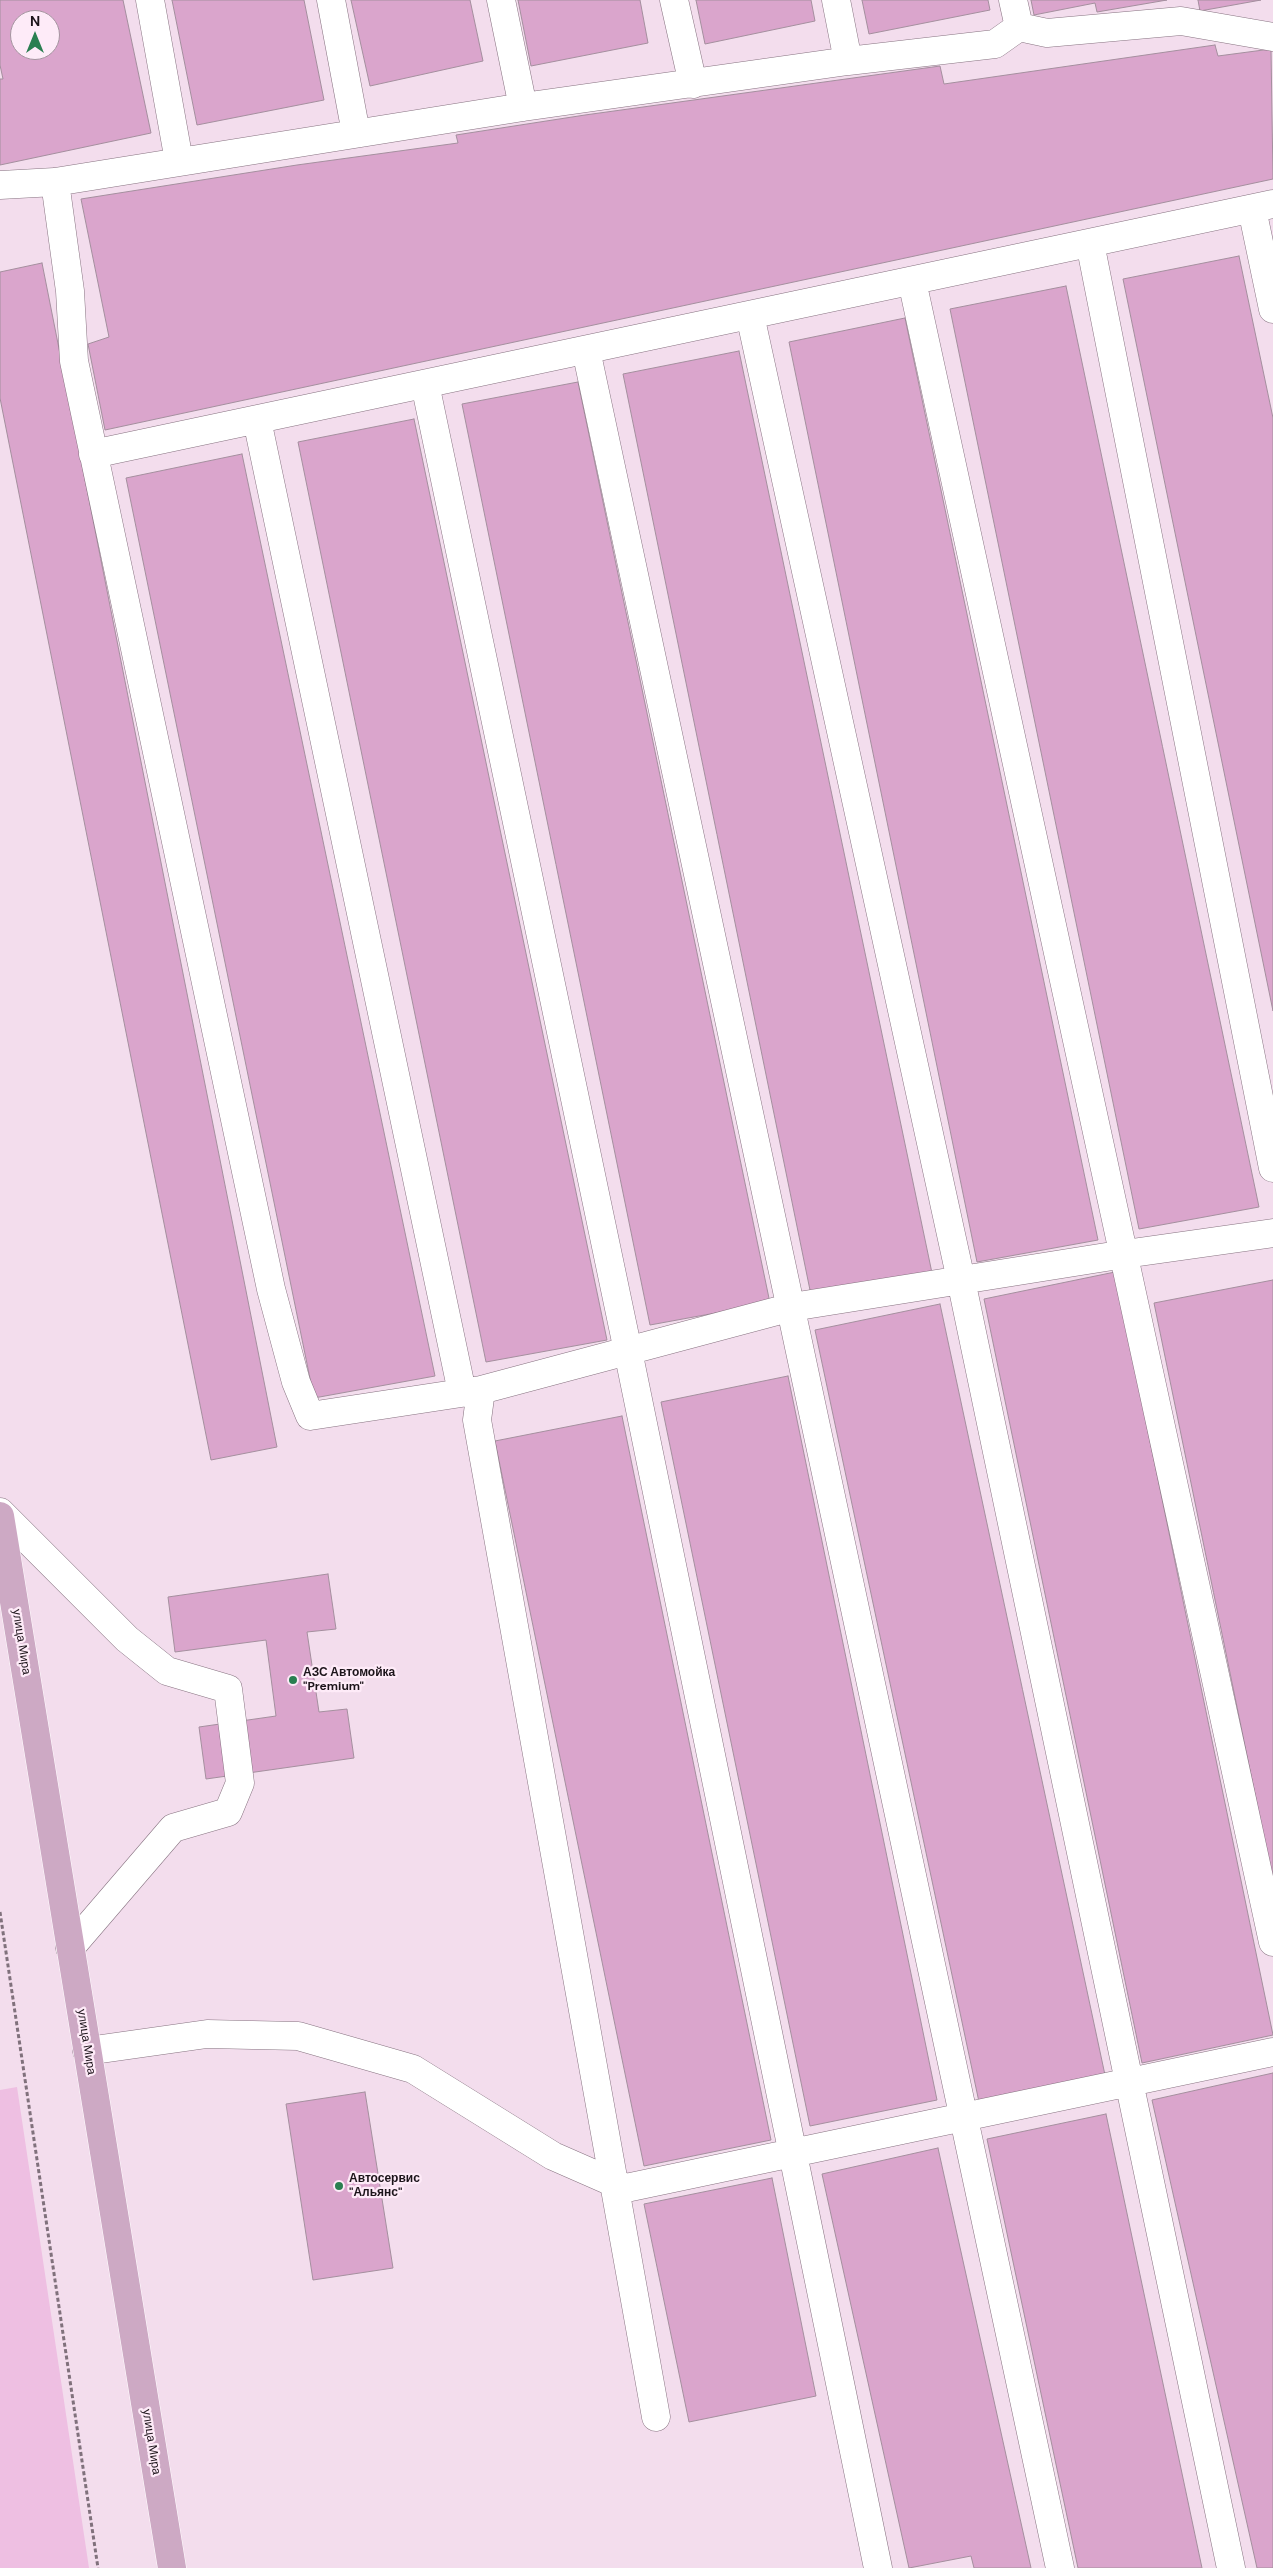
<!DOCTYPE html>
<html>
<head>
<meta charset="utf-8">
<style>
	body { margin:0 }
	#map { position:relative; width:1273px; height:2568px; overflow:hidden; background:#f3dded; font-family:"DM Sans",sans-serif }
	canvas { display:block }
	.north { position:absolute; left:10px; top:10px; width:50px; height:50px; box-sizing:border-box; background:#feebf8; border:1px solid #a4959f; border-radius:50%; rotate:0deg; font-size:14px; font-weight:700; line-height:20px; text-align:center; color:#1c141a }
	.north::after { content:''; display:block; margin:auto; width:18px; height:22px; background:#2a7f51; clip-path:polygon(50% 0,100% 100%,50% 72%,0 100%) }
</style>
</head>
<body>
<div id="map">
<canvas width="1273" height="2568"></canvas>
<div class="north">N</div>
</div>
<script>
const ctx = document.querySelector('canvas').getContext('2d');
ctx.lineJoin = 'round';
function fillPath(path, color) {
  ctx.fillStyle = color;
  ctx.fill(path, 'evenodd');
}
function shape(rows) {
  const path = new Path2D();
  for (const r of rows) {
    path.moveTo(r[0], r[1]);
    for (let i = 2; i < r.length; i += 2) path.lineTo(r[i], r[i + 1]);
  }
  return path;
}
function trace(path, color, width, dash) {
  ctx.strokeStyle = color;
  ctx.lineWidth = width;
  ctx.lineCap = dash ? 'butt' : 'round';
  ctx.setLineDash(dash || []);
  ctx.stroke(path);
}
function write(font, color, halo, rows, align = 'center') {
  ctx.font = font + ' "DM Sans",sans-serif';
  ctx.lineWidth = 4.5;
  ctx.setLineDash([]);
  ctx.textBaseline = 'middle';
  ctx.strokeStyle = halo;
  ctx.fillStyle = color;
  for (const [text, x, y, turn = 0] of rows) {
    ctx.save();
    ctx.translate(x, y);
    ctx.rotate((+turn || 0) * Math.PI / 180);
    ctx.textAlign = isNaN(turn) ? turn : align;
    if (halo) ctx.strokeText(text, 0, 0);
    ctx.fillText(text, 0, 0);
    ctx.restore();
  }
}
const green = shape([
	[17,2087,89,2568,0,2568,0,2090]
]);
const building = shape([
	[0,0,123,0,151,133,0,165,0,79,3,79,0,65,0,0],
	[20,20,50,20,50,50,20,50,20,20],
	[172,0,304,0,324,100,197,125,172,0],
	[351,0,470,0,483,61,370,86,351,0],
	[518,0,640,0,648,43,531,66,518,0],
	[696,0,811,0,815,21,705,44,696,0],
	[862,0,988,0,990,10,869,34,862,0],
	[1031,0,1167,0,1097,12,1095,3,1034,15,1031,0],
	[1198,0,1261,0,1200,11,1198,0],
	[1215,45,1218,56,1271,49,1273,179,105,430,88,344,109,337,81,199,297,165,458,143,456,135,585,115,940,66,944,84,1215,45],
	[1239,256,1273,418,1273,1011,1123,279,1239,256],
	[42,263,277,1447,211,1460,0,398,0,272,42,263],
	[1066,286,1259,1207,1139,1229,950,309,1066,286],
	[905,318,1098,1240,977,1262,789,342,905,318],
	[739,351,932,1273,811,1295,623,374,739,351],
	[578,382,770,1303,650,1325,462,404,578,382],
	[414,419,607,1340,486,1362,298,442,414,419],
	[242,454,435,1376,314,1398,126,478,242,454],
	[1115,1272,1273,2035,1142,2063,984,1299,1115,1272],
	[1273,1280,1273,1882,1154,1303,1273,1280],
	[940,1304,1105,2075,979,2102,815,1330,940,1304],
	[788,1376,937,2100,810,2126,661,1402,788,1376],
	[622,1416,771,2140,644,2166,495,1441,622,1416],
	[328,1574,336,1629,307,1632,319,1712,347,1709,354,1758,206,1779,199,1727,276,1716,266,1640,175,1652,168,1597,328,1574],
	[1273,2073,1273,2568,1257,2568,1152,2100,1273,2073],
	[365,2092,393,2268,313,2280,286,2104,365,2092],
	[1106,2114,1202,2568,1078,2568,987,2139,1106,2114],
	[938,2148,1031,2568,974,2568,971,2556,909,2568,822,2174,938,2148],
	[772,2178,816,2396,689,2422,644,2204,772,2178]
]);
const path = shape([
	[0,1912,98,2568]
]);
const minor = shape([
	[150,0,179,161],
	[331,0,356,133],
	[501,0,523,107],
	[674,0,693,84],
	[836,0,848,61],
	[1013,0,1019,27],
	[55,182,70,291,74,361,271,1289,296,1382,310,1416,481,1390,792,1307,1125,1254,1273,1233],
	[0,185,55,182,523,107,848,61,995,44,1019,27,1047,33,1181,21,1273,37],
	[1252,209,1273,309],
	[1090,243,1273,1168],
	[912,281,1273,1942],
	[750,315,961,1280,1231,2568],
	[586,350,1060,2568],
	[425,384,628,1351,878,2568],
	[257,420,462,1392],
	[93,454,1273,204],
	[481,1390,477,1420,656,2417],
	[0,1512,127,1639,167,1671,228,1689,240,1783,228,1812,173,1828,70,1948],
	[87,2051,207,2034,298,2036,413,2069,553,2156,626,2188,1273,2052]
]);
const major = shape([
	[0,1516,172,2568]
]);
const markers = [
	[293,1680,5,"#2a7f51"],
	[339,2186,5,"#2a7f51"]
];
const streetNames = [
	["улица Мира",21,1642,81],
	["улица Мира",86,2042,81],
	["улица Мира",151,2442,81]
];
const poiNames = [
	["АЗС Автомойка",303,1673],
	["\"Premium\"",303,1687],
	["Автосервис",349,2179],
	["\"Альянс\"",349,2193]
];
fillPath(green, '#eebfe2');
fillPath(building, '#daa5cc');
trace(building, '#a48f9e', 1);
trace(minor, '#877381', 29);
trace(major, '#fff', 29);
trace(path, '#80717c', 3, [4, 2.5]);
trace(minor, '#fff', 28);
trace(major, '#cda9c4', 28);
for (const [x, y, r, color] of markers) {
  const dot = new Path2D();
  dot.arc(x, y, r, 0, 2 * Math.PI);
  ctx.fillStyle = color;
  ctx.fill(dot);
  trace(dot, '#feebf8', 2);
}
write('12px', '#1c141a', '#feebf8', streetNames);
write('bold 12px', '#1c141a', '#feebf8', poiNames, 'left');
</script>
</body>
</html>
